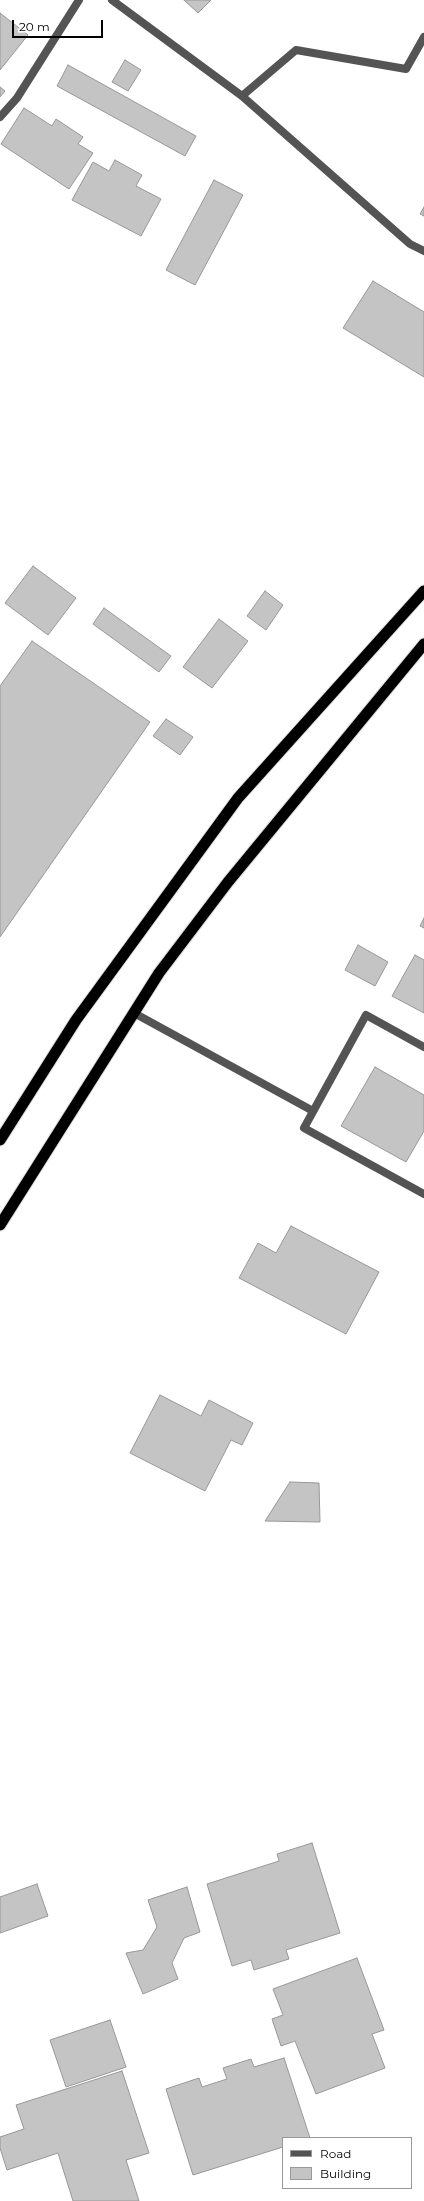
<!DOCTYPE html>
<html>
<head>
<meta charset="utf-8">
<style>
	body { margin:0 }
	#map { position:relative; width:424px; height:2201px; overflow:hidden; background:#fff; font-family:Montserrat,sans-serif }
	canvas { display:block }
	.legend { position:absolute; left:282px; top:2137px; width:130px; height:52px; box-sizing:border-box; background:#fff; border:1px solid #999; margin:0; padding:5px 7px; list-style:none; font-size:12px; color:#000 }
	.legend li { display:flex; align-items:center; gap:8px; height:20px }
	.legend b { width:20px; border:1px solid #999 }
	.scale { position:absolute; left:12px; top:20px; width:91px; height:18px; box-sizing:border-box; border:2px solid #000; border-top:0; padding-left:5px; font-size:12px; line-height:14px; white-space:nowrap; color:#000; -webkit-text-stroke:3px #fff; paint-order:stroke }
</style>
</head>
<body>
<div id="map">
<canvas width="424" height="2201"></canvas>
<ul class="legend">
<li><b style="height:5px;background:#545454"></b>Road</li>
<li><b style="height:11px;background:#c4c4c4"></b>Building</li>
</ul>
<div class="scale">20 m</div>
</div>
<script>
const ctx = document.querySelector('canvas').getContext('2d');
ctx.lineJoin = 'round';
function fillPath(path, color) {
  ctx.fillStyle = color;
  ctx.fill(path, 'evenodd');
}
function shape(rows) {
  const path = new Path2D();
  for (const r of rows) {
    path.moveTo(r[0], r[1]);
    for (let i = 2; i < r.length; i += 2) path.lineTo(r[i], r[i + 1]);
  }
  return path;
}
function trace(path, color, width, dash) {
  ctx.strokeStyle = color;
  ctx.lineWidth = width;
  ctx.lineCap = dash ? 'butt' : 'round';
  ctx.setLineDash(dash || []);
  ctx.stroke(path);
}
const building = shape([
	[184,0,211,0,198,13,184,0],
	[0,13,28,35,0,70,0,13],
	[125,60,141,70,128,91,112,82,125,60],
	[68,65,196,136,185,156,57,86,68,65],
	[0,87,5,91,0,97,0,87],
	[24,108,52,126,56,119,83,137,78,144,93,153,69,189,1,144,24,108],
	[115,160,142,175,136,186,161,199,141,236,72,200,93,162,109,171,115,160],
	[214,180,243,195,195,285,166,270,214,180],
	[424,207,424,216,420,214,424,207],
	[373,281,424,312,424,377,343,328,373,281],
	[33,566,76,598,48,635,5,603,33,566],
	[265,591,283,605,266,630,247,616,265,591],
	[104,608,171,656,159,672,93,624,104,608],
	[219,619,248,641,212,688,183,667,219,619],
	[32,641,150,722,0,937,0,686,32,641],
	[166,719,193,737,180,755,153,736,166,719],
	[424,918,424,928,420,926,424,918],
	[358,945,388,962,375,986,345,970,358,945],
	[415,955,424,960,424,1013,392,996,415,955],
	[375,1067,424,1095,424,1131,406,1162,341,1126,375,1067],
	[291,1226,379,1272,346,1334,239,1278,258,1243,276,1253,291,1226],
	[160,1395,201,1416,209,1400,253,1423,242,1445,231,1440,205,1491,130,1453,160,1395],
	[290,1482,319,1483,320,1522,265,1521,290,1482],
	[312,1843,340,1933,286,1950,289,1959,254,1970,251,1960,232,1966,207,1884,279,1861,277,1854,312,1843],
	[37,1884,48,1916,0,1933,0,1897,37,1884],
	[187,1887,200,1932,184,1938,172,1963,178,1979,143,1994,126,1953,143,1950,157,1927,148,1900,187,1887],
	[357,1958,384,2030,372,2034,385,2068,316,2094,295,2041,281,2046,272,2019,283,2015,273,1989,357,1958],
	[110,2020,126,2067,66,2087,50,2040,110,2020],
	[284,2058,310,2138,283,2138,283,2147,193,2175,166,2089,199,2078,202,2087,227,2079,223,2068,251,2059,254,2067,284,2058],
	[122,2071,149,2153,126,2160,139,2201,73,2201,58,2153,7,2170,0,2148,0,2137,24,2129,16,2105,122,2071]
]);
const service = shape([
	[134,1013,313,1111],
	[424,1047,366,1015,304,1128,424,1194]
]);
const minor = shape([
	[112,0,242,96,410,244,424,251],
	[242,96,296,50,406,69,424,37],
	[0,117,17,98,79,0]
]);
const trunk = shape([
	[0,1140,76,1020,238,798,424,591],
	[0,1225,159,973,228,882,424,644]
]);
fillPath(building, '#c4c4c4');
trace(building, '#989898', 1);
trace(trunk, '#dbdbdb', 13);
trace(service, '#545454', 8);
trace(minor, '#545454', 8);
trace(trunk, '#000', 11);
</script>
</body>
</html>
